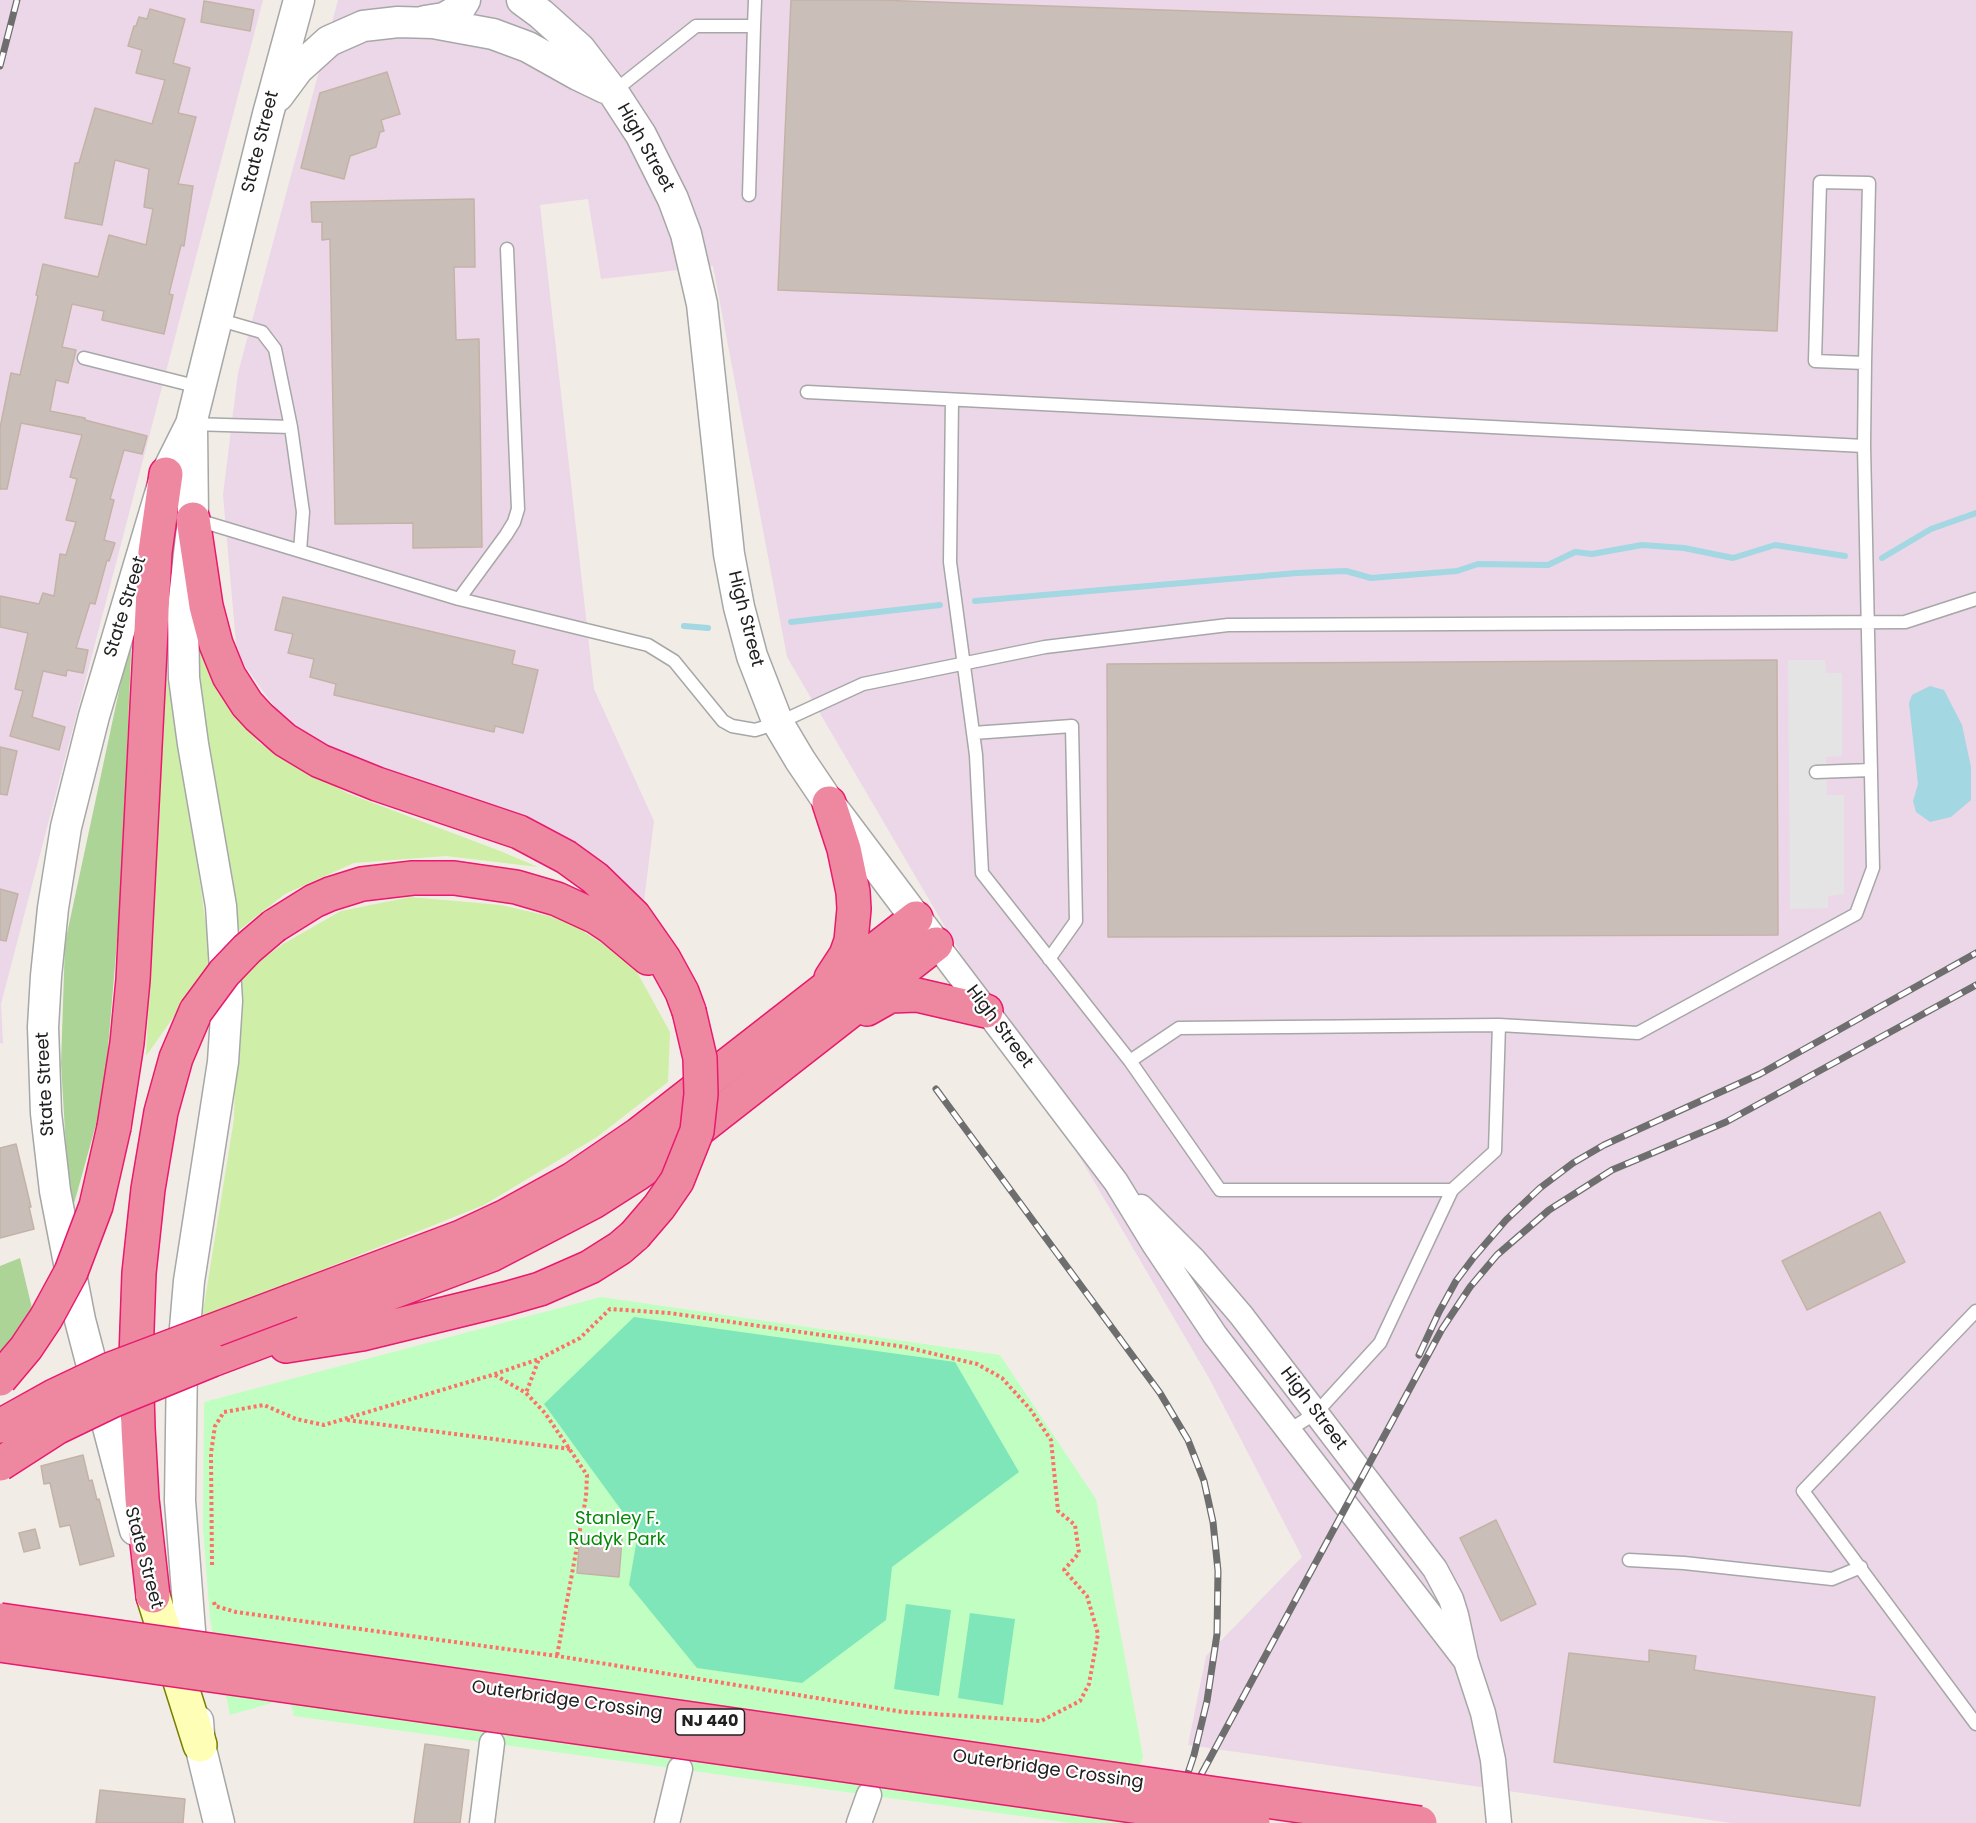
<!DOCTYPE html>
<html>
<head>
<meta charset="utf-8">
<style>
	body { margin:0 }
	canvas { display:block; background:#f1ede6 }
</style>
</head>
<body>
<canvas width="1976" height="1823"></canvas>
<script>
const ctx = document.querySelector('canvas').getContext('2d');
ctx.lineJoin = 'round';
function fillPath(path, color) {
  ctx.fillStyle = color;
  ctx.fill(path, 'evenodd');
}
function shape(rows) {
  const path = new Path2D();
  for (const r of rows) {
    path.moveTo(r[0], r[1]);
    for (let i = 2; i < r.length; i += 2) path.lineTo(r[i], r[i + 1]);
  }
  return path;
}
function trace(path, color, width, dash) {
  ctx.strokeStyle = color;
  ctx.lineWidth = width;
  ctx.lineCap = dash ? 'butt' : 'round';
  ctx.setLineDash(dash || []);
  ctx.stroke(path);
}
function write(font, color, halo, rows, align = 'center') {
  ctx.font = font + ' Poppins,sans-serif';
  ctx.lineWidth = 4.5;
  ctx.setLineDash([]);
  ctx.textBaseline = 'middle';
  ctx.strokeStyle = halo;
  ctx.fillStyle = color;
  for (const [text, x, y, turn = 0] of rows) {
    ctx.save();
    ctx.translate(x, y);
    ctx.rotate((+turn || 0) * Math.PI / 180);
    ctx.textAlign = isNaN(turn) ? turn : align;
    if (halo) ctx.strokeText(text, 0, 0);
    ctx.fillText(text, 0, 0);
    ctx.restore();
  }
}
const industrial = shape([
	[0,0,263,0,1,1004,3,1044,0,1043],
	[338,0,1976,0,1976,1823,1731,1823,1188,1745,1206,1656,1302,1557,1209,1378,787,657,713,266,601,279,588,199,540,205,594,689,654,821,643,909,558,834,305,749,237,655,223,495,238,373]
]);
const grass = shape([
	[196,645,258,742,347,793,500,851,538,867,446,856,354,863,285,894,238,931,195,695],
	[163,661,184,762,211,964,146,1056],
	[410,897,501,905,566,920,632,963,670,1032,668,1082,597,1137,484,1205,202,1318,234,1119,238,977,283,944,341,911]
]);
const forest = shape([
	[132,630,121,894,104,1096,70,1218,61,1063,65,943],
	[20,1258,32,1308,17,1343,0,1354,0,1266]
]);
const park = shape([
	[601,1297,1000,1355,1096,1499,1143,1756,1124,1823,1071,1823,294,1716,289,1698,230,1715,210,1619,203,1528,204,1402]
]);
const pitch = shape([
	[634,1317,955,1362,1019,1472,892,1567,886,1620,802,1683,697,1668,629,1585,638,1533,544,1404],
	[906,1604,951,1610,939,1696,894,1689],
	[970,1613,1015,1619,1003,1705,958,1698]
]);
const parking = shape([
	[1788,660,1825,660,1826,673,1842,673,1842,756,1826,757,1827,795,1844,795,1844,894,1828,896,1828,908,1790,909]
]);
const water = shape([
	[1930,686,1944,690,1962,725,1971,767,1971,800,1951,817,1930,822,1916,812,1913,801,1918,784,1909,703,1912,695]
]);
const stream = shape([
	[1882,558,1931,529,1976,513],
	[975,601,1297,573,1346,571,1371,578,1457,571,1478,564,1548,565,1575,552,1592,554,1642,545,1684,548,1733,558,1775,545,1845,556],
	[791,622,940,605],
	[684,626,708,628]
]);
const building = shape([
	[791,0,877,0,1792,32,1777,331,778,290,791,0],
	[204,1,254,10,250,31,201,22,204,1],
	[150,9,185,19,173,63,190,68,178,113,196,117,178,184,193,186,184,246,181,245,169,294,173,295,164,334,102,320,104,311,72,304,62,347,76,350,68,383,56,380,50,411,85,418,85,420,147,436,142,454,124,450,110,499,114,500,104,540,115,543,109,561,107,560,95,604,90,603,76,648,88,650,83,673,67,670,66,676,43,671,32,717,65,727,59,750,10,736,23,691,15,689,28,633,0,627,0,596,39,604,43,593,54,596,60,554,66,555,76,522,66,520,77,479,70,477,82,435,21,423,7,489,0,489,0,428,11,373,20,375,38,296,36,295,43,264,98,277,109,235,146,245,153,209,144,207,149,169,115,160,102,225,65,218,75,163,79,163,95,108,152,124,165,80,136,73,142,50,128,46,134,26,136,26,139,17,147,19,150,9],
	[387,72,400,114,381,120,384,131,380,132,376,147,350,156,344,179,301,168,320,93,387,72],
	[474,199,475,267,454,267,456,340,479,339,482,547,413,548,413,523,335,524,330,239,322,240,322,222,312,222,311,202,474,199],
	[283,597,515,651,512,664,538,670,523,733,495,726,494,732,334,695,336,684,310,677,314,659,288,653,293,634,275,630,283,597],
	[1777,660,1778,935,1108,937,1107,664,1777,660],
	[0,747,17,751,7,795,0,794,0,747],
	[0,889,18,894,6,941,0,940,0,889],
	[16,1144,31,1207,29,1207,34,1229,0,1238,0,1148,16,1144],
	[1880,1212,1905,1262,1807,1310,1782,1261,1880,1212],
	[83,1455,89,1481,92,1480,97,1500,99,1499,114,1556,80,1565,70,1525,60,1527,50,1483,44,1484,41,1466,83,1455],
	[1496,1520,1536,1604,1501,1621,1460,1538,1496,1520],
	[35,1529,40,1548,24,1552,19,1533,35,1529],
	[580,1535,622,1539,619,1577,577,1573,580,1535],
	[1649,1650,1696,1656,1694,1670,1875,1697,1860,1806,1554,1762,1569,1653,1649,1662,1649,1650],
	[425,1744,469,1750,460,1823,414,1823,425,1744],
	[100,1790,185,1799,183,1823,96,1823,100,1790]
]);
const path = shape([
	[495,1375,526,1393,545,1413,587,1475,586,1497,557,1656],
	[347,1420,570,1449],
	[212,1565,211,1453,215,1426,224,1412,264,1405,296,1419,324,1425,492,1375,539,1359],
	[214,1602,215,1606,236,1612,557,1656,903,1712,1041,1721,1080,1701,1089,1684,1098,1634,1087,1596,1064,1570,1079,1553,1075,1525,1058,1511,1051,1440,1030,1409,1002,1378,977,1364,905,1347,669,1313,610,1309,580,1338,539,1359,526,1393]
]);
const service = shape([
	[613,92,696,26,754,26,755,0],
	[749,195,754,26],
	[84,358,199,387],
	[807,392,1864,446],
	[952,400,950,562,976,755,982,873,1130,1061],
	[191,424,291,427,275,349,262,332,217,319],
	[291,427,303,512,300,551],
	[194,519,459,599,648,645,674,661,723,721,732,726,755,730,778,723,863,684,1045,647,1228,625,1905,622,1976,599],
	[459,599,506,535,514,522,518,509,507,249],
	[973,733,1072,726,1076,921,1049,959],
	[1816,772,1871,770],
	[1499,1025,1638,1033,1856,914,1873,868,1864,446,1865,363,1869,183,1820,182,1815,361,1865,363],
	[1976,1311,1803,1491,1976,1724],
	[1289,1430,1316,1413,1380,1343,1452,1190,1495,1151,1499,1025,1179,1028,1130,1061,1220,1190,1452,1190],
	[1629,1560,1684,1563,1832,1579,1861,1567]
]);
const minor = shape([
	[936,944,1116,1182,1154,1244,1215,1335,1466,1661],
	[1141,1207,1194,1260,1241,1315,1435,1569,1451,1599,1456,1615,1466,1661,1483,1713,1493,1760,1499,1823],
	[482,1823,492,1743],
	[667,1823,680,1769],
	[859,1823,869,1795]
]);
const tertiary = shape([
	[522,0,541,14,580,49,613,92,641,135,673,199,686,234,702,304,729,554,739,607,752,656,778,723,800,760,829,803,930,937],
	[425,21,444,18,453,13,460,8,465,0],
	[278,96,298,69,329,41,363,26,398,22,433,23,493,34,528,47,578,75,605,88],
	[192,427,193,519,183,608,184,678,193,744,221,906,227,1001,223,1062,189,1281,182,1363,180,1501,193,1670],
	[135,1530,80,1320,55,1191,46,1113,43,1027,46,976,53,908,66,827,94,716,166,474,191,424,268,114,299,0],
	[198,1721,200,1745,219,1823]
]);
const secondary = shape([
	[153,1596,200,1745]
]);
const motorway = shape([
	[193,519,206,606,216,644,229,676,247,704,259,717,285,740,320,761,377,784,519,832,566,857,595,878,634,916,664,959,682,992,689,1011],
	[829,803,844,849,853,892,854,909,851,941,846,955,831,978],
	[274,926,314,901,330,894,362,884,413,878,454,878,516,887,557,899,596,917,611,927,648,958],
	[867,1009,890,996,917,995,986,1011],
	[114,1127,127,1043,133,980,155,552,166,474],
	[291,1301,461,1237,506,1216,573,1179,639,1134,916,918],
	[286,1346,362,1334,505,1299,540,1289,590,1267,620,1248,635,1235],
	[212,1360,491,1255,593,1202,637,1174,689,1137,936,944],
	[153,1596,142,1499,138,1428,136,1357,139,1273,148,1189,161,1112,176,1058,196,1011]
]);
const rail = shape([
	[0,66,17,0],
	[936,1089,1160,1393,1188,1440,1204,1481,1213,1522,1218,1571,1217,1634,1207,1701,1194,1755,1178,1803],
	[1419,1355,1439,1312,1456,1281,1474,1257,1506,1220,1540,1188,1573,1163,1604,1145,1760,1074,1976,953],
	[1175,1823,1442,1329,1470,1287,1497,1255,1549,1210,1612,1170,1726,1122,1976,985]
]);
const motorwayBridge = shape([
	[196,1011,224,973,247,949,274,926],
	[635,1235,659,1207,677,1181,697,1131,701,1094,700,1058,689,1011],
	[0,1379,26,1348,46,1318,71,1272,96,1206,114,1127],
	[0,1426,54,1396,111,1369,291,1301],
	[0,1464,56,1428,114,1400,212,1360],
	[0,1620,1420,1823],
	[0,1645,1253,1823]
]);
const shields = [
	[710,1722,69]
];
const shieldNames = [
	["NJ 440",710,1722]
];
const streetNames = [
	["State Street",261,142,-76],
	["High Street",645,148,61],
	["State Street",126,607,-73],
	["High Street",745,619,76],
	["High Street",999,1027,53],
	["State Street",46,1084,-93],
	["High Street",1313,1409,53],
	["State Street",143,1558,75],
	["Outerbridge Crossing",567,1701,8],
	["Outerbridge Crossing",1048,1770,8]
];
const parkNames = [
	["Stanley F.",617,1519],
	["Rudyk Park",617,1540]
];
fillPath(industrial, '#ebd7e8');
fillPath(grass, '#cfefa8');
fillPath(forest, '#add497');
fillPath(park, '#c0fec2');
fillPath(pitch, '#7ee6b8');
fillPath(parking, '#e4e4e4');
fillPath(water, '#a3d7e2');
trace(stream, '#a3d7e2', 6);
fillPath(building, '#cabfb8');
trace(building, '#c4b2a7', 1.5);
trace(service, '#a7a7a7', 15);
trace(minor, '#a7a7a7', 27);
trace(tertiary, '#a7a7a7', 33);
trace(secondary, '#787e00', 36);
trace(motorway, '#e9196d', 36);
trace(path, '#ff7069', 4, [3, 3]);
trace(service, '#fff', 12);
trace(minor, '#fff', 24);
trace(tertiary, '#fff', 30);
trace(secondary, '#fefeb7', 33);
trace(motorway, '#ee88a1', 33);
trace(rail, '#6e6e6e', 7);
trace(rail, '#fff', 4.5, [14]);
trace(motorwayBridge, '#e9196d', 36, []);
trace(motorwayBridge, '#ee88a1', 33);
for (const [x, y, w] of shields) {
  const box = new Path2D();
  box.roundRect(x - w / 2, y - 13, w, 26, 4.5);
  ctx.fillStyle = '#fff';
  ctx.fill(box);
  trace(box, '#202020', 1.5);
}
write('bold 16px', '#202020', null, shieldNames);
write('18px', '#202020', '#fff', streetNames);
write('18px', '#038906', '#fff', parkNames);
</script>
</body>
</html>
